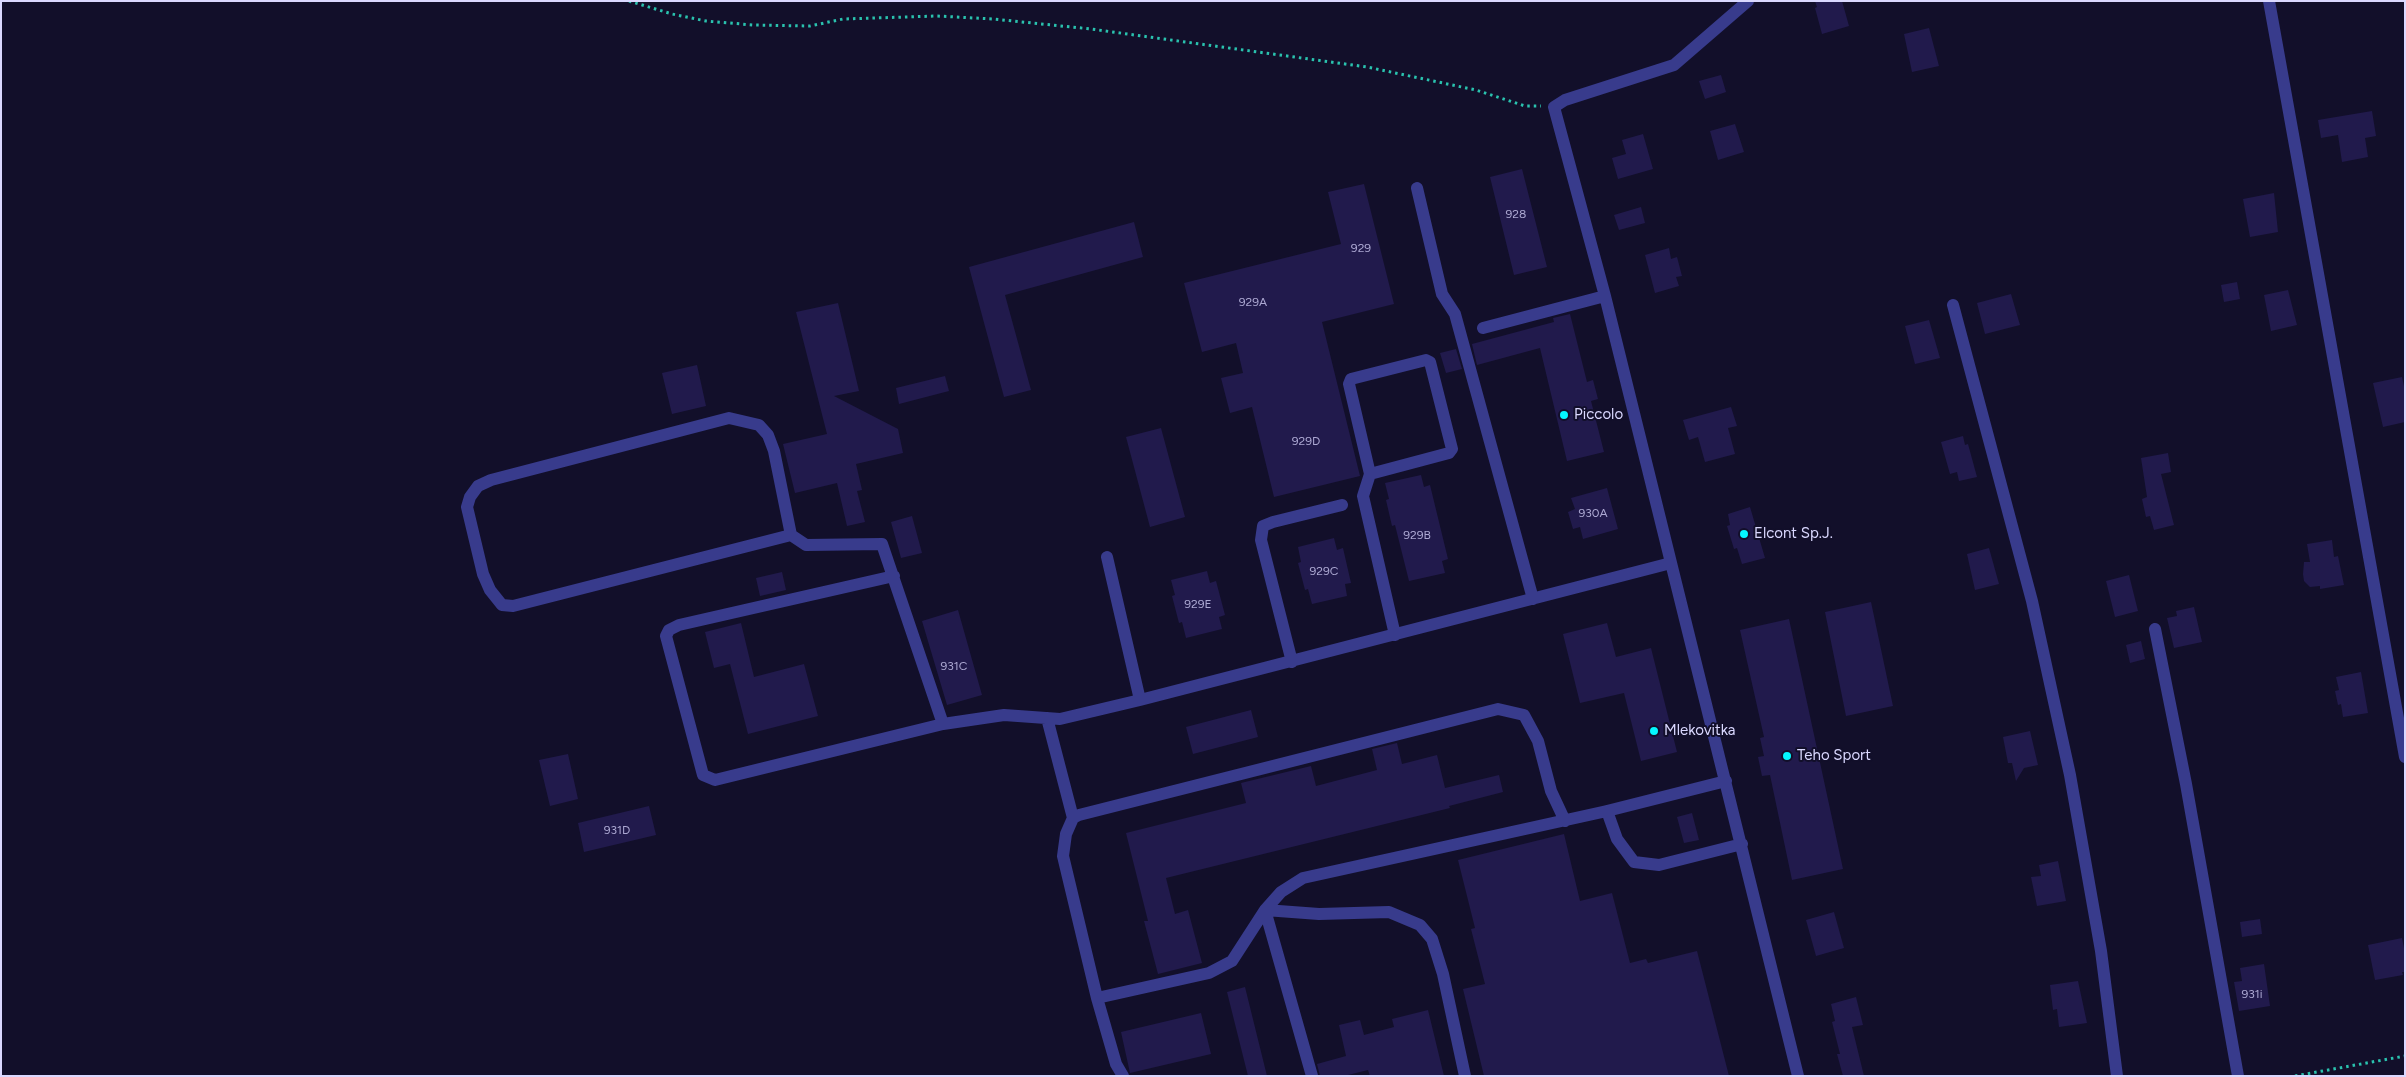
<!DOCTYPE html>
<html>
<head>
<meta charset="utf-8">
<style>
	body { margin:0 }
	#map { position:relative; width:2406px; height:1077px; overflow:hidden; background:#120f2a; font-family:Figtree,sans-serif }
	canvas { display:block }
	.frame { position:absolute; inset:0; border:2px solid #dad8ff; pointer-events:none }
</style>
</head>
<body>
<div id="map">
<canvas width="2406" height="1077"></canvas>
<div class="frame"></div>
</div>
<script>
const ctx = document.querySelector('canvas').getContext('2d');
ctx.lineJoin = 'round';
function fillPath(path, color) {
  ctx.fillStyle = color;
  ctx.fill(path, 'evenodd');
}
function shape(rows) {
  const path = new Path2D();
  for (const r of rows) {
    path.moveTo(r[0], r[1]);
    for (let i = 2; i < r.length; i += 2) path.lineTo(r[i], r[i + 1]);
  }
  return path;
}
function trace(path, color, width, dash) {
  ctx.strokeStyle = color;
  ctx.lineWidth = width;
  ctx.lineCap = dash ? 'butt' : 'round';
  ctx.setLineDash(dash || []);
  ctx.stroke(path);
}
function write(font, color, halo, rows, align = 'center') {
  ctx.font = font + ' Figtree,sans-serif';
  ctx.lineWidth = 4;
  ctx.setLineDash([]);
  ctx.textBaseline = 'middle';
  ctx.strokeStyle = halo;
  ctx.fillStyle = color;
  for (const [text, x, y, turn = 0] of rows) {
    ctx.save();
    ctx.translate(x, y);
    ctx.rotate((+turn || 0) * Math.PI / 180);
    ctx.textAlign = isNaN(turn) ? turn : align;
    if (halo) ctx.strokeText(text, 0, 0);
    ctx.fillText(text, 0, 0);
    ctx.restore();
  }
}
const building = shape([
	[1815,1,1842,1,1849,26,1822,34,1815,8,1817,7],
	[1929,28,1939,66,1912,72,1904,34],
	[1721,75,1726,92,1705,99,1699,81],
	[2372,111,2376,136,2365,138,2368,157,2342,162,2338,135,2321,138,2318,120],
	[1735,124,1744,152,1718,160,1710,131],
	[1643,134,1653,169,1618,179,1612,158,1626,154,1622,140],
	[1522,169,1547,267,1514,275,1490,177],
	[1364,184,1394,304,1322,322,1360,476,1274,497,1252,407,1230,413,1221,378,1243,373,1236,343,1202,352,1184,283,1341,244,1328,192],
	[2274,193,2278,232,2250,237,2243,199],
	[1641,207,1645,223,1619,230,1614,215],
	[1134,222,1143,257,1005,295,1031,390,1004,397,969,267],
	[1669,248,1671,259,1677,257,1682,276,1676,277,1679,286,1655,293,1645,255],
	[2237,282,2240,299,2224,302,2221,285],
	[2288,290,2297,325,2271,331,2264,295],
	[2011,294,2020,325,1985,334,1977,303],
	[838,303,859,391,834,396,898,429,903,453,856,464,862,490,857,491,865,522,847,526,837,483,795,493,783,444,827,434,796,312],
	[1570,314,1587,382,1593,380,1598,399,1591,401,1604,452,1567,461,1540,348,1477,365,1472,344,1554,322,1553,318],
	[1929,320,1940,358,1915,364,1905,326],
	[1456,349,1462,369,1446,373,1440,353],
	[697,365,706,406,672,414,662,373],
	[945,376,949,391,899,404,896,388],
	[2402,377,2405,391,2405,422,2383,427,2373,383],
	[1731,407,1737,426,1728,428,1735,454,1705,462,1698,437,1689,440,1683,420],
	[1161,428,1185,517,1150,527,1126,437],
	[1963,436,1965,445,1968,444,1977,477,1959,481,1957,472,1950,474,1941,442],
	[2168,453,2171,472,2161,474,2174,525,2154,530,2150,516,2146,517,2142,499,2147,497,2141,458],
	[1421,475,1424,487,1430,485,1448,559,1442,561,1445,573,1409,581,1395,525,1392,526,1386,500,1389,499,1385,483],
	[1607,488,1618,529,1583,539,1580,527,1573,529,1568,512,1575,509,1571,498],
	[1750,507,1765,558,1742,564,1737,548,1734,549,1727,526,1730,525,1728,514],
	[912,516,922,553,901,558,891,522],
	[1334,538,1337,550,1343,548,1351,583,1345,584,1347,596,1312,604,1308,589,1305,590,1298,563,1301,562,1298,547],
	[2332,540,2334,557,2338,556,2344,585,2320,589,2320,586,2310,587,2304,581,2303,574,2304,562,2310,562,2307,544],
	[1989,548,1999,584,1975,590,1967,554],
	[1207,571,1210,583,1216,581,1225,615,1219,617,1222,629,1186,638,1182,622,1179,623,1172,596,1175,595,1171,580],
	[782,572,786,590,760,596,756,578],
	[2129,575,2138,611,2115,617,2106,581],
	[1871,602,1893,706,1846,716,1825,612],
	[2194,607,2202,642,2174,648,2167,618,2177,616,2176,611],
	[958,610,982,695,947,705,922,621],
	[1789,619,1843,869,1792,880,1770,775,1762,776,1758,757,1764,756,1760,738,1764,737,1740,630],
	[741,623,754,677,804,664,818,716,748,734,730,664,714,668,705,632],
	[1607,623,1616,657,1651,648,1677,752,1641,761,1624,693,1580,703,1563,634],
	[2141,641,2145,659,2130,663,2126,645],
	[2361,672,2368,713,2343,717,2341,704,2338,705,2335,691,2339,690,2336,677],
	[1251,710,1258,737,1193,754,1186,727],
	[2030,731,2038,765,2024,768,2016,781,2012,763,2008,763,2003,737],
	[1397,743,1402,764,1437,755,1445,788,1499,775,1503,792,1449,806,1450,808,1166,878,1175,914,1188,910,1202,963,1158,974,1144,921,1148,921,1126,833,1246,803,1241,783,1311,766,1316,786,1377,770,1372,749],
	[568,754,578,799,550,806,539,760],
	[649,806,656,835,584,852,578,823],
	[1692,813,1699,840,1684,843,1677,817],
	[1564,834,1580,901,1612,893,1630,963,1646,959,1648,963,1697,951,1729,1076,1484,1076,1463,989,1485,984,1471,929,1475,928,1458,860],
	[2058,861,2066,901,2037,906,2031,877,2041,876,2039,865],
	[1834,912,1844,948,1816,956,1806,920],
	[2260,919,2262,934,2242,937,2240,922],
	[2402,938,2405,953,2405,972,2402,972,2403,975,2375,980,2368,945],
	[2264,964,2270,1006,2239,1011,2234,982,2242,981,2240,968],
	[2078,981,2087,1023,2059,1027,2057,1009,2053,1010,2050,985],
	[1245,987,1267,1076,1248,1076,1227,992],
	[1856,997,1863,1025,1852,1027,1864,1076,1843,1076,1837,1054,1840,1054,1832,1022,1835,1021,1831,1004],
	[1428,1010,1444,1076,1370,1076,1368,1070,1344,1076,1320,1076,1317,1064,1346,1056,1339,1025,1360,1020,1364,1035,1394,1027,1392,1019],
	[1201,1013,1211,1054,1130,1073,1121,1032]
]);
const path = shape([
	[629,1,672,14,706,21,753,25,810,26,843,19,937,16,993,19,1091,29,1367,67,1476,90,1525,106,1541,106],
	[2295,1076,2405,1056]
]);
const minor = shape([
	[1748,1,1674,65,1565,100,1554,107,1605,296,1798,1076],
	[2269,1,2405,757],
	[1417,188,1442,294,1455,314,1533,599],
	[1953,305,2032,601,2070,775,2101,951,2117,1076],
	[1483,328,1605,296],
	[1370,474,1349,384,1351,379,1426,360,1430,362,1452,449,1449,453,1370,474,1363,496,1395,635],
	[791,535,774,451,768,435,759,425,729,418,491,480,478,486,470,497,467,507,483,574,490,590,502,605,513,606,791,535,806,545,882,544,943,724],
	[1107,557,1140,700],
	[894,576,679,625,669,630,666,636,703,775,715,780,943,724,1004,715,1060,719,1140,700,1671,563],
	[2155,629,2186,784,2238,1076],
	[1292,662,1261,540,1263,526,1273,522,1342,505],
	[1047,718,1073,818],
	[1607,811,1617,839,1634,862,1659,865,1742,844],
	[1097,998,1209,973,1232,961,1265,910,1281,892,1303,878,1607,811,1726,781],
	[1123,1076,1116,1064,1097,998,1063,856,1066,834,1073,818,1079,815,1498,709,1524,715,1538,741,1551,791,1565,821],
	[1312,1076,1265,910,1319,914,1389,912,1420,925,1432,939,1443,974,1465,1076]
]);
const markers = [
	[1564,415,5,"#04f7ff"],
	[1744,534,5,"#04f7ff"],
	[1654,731,5,"#04f7ff"],
	[1787,756,5,"#04f7ff"]
];
const numberNames = [
	["928",1516,214],
	["929",1361,248],
	["929A",1253,302],
	["929D",1306,441],
	["930A",1593,513],
	["929B",1417,535],
	["929C",1324,571],
	["929E",1198,604],
	["931C",954,666],
	["931D",617,830],
	["931i",2252,994]
];
const poiNames = [
	["Piccolo",1574,415],
	["Elcont Sp.J.",1754,534],
	["Mlekovitka",1664,731],
	["Teho Sport",1797,756]
];
fillPath(building, '#211a4c');
trace(path, '#2ac2ae', 3, [2.5, 4]);
trace(minor, '#383b8c', 12);
for (const [x, y, r, color] of markers) {
  const dot = new Path2D();
  dot.arc(x, y, r, 0, 2 * Math.PI);
  ctx.fillStyle = color;
  ctx.fill(dot);
  trace(dot, '#120f2a', 2);
}
write('12px', '#aca8d2', null, numberNames);
write('15px', '#dad8ff', '#120f2a', poiNames, 'left');
</script>
</body>
</html>
